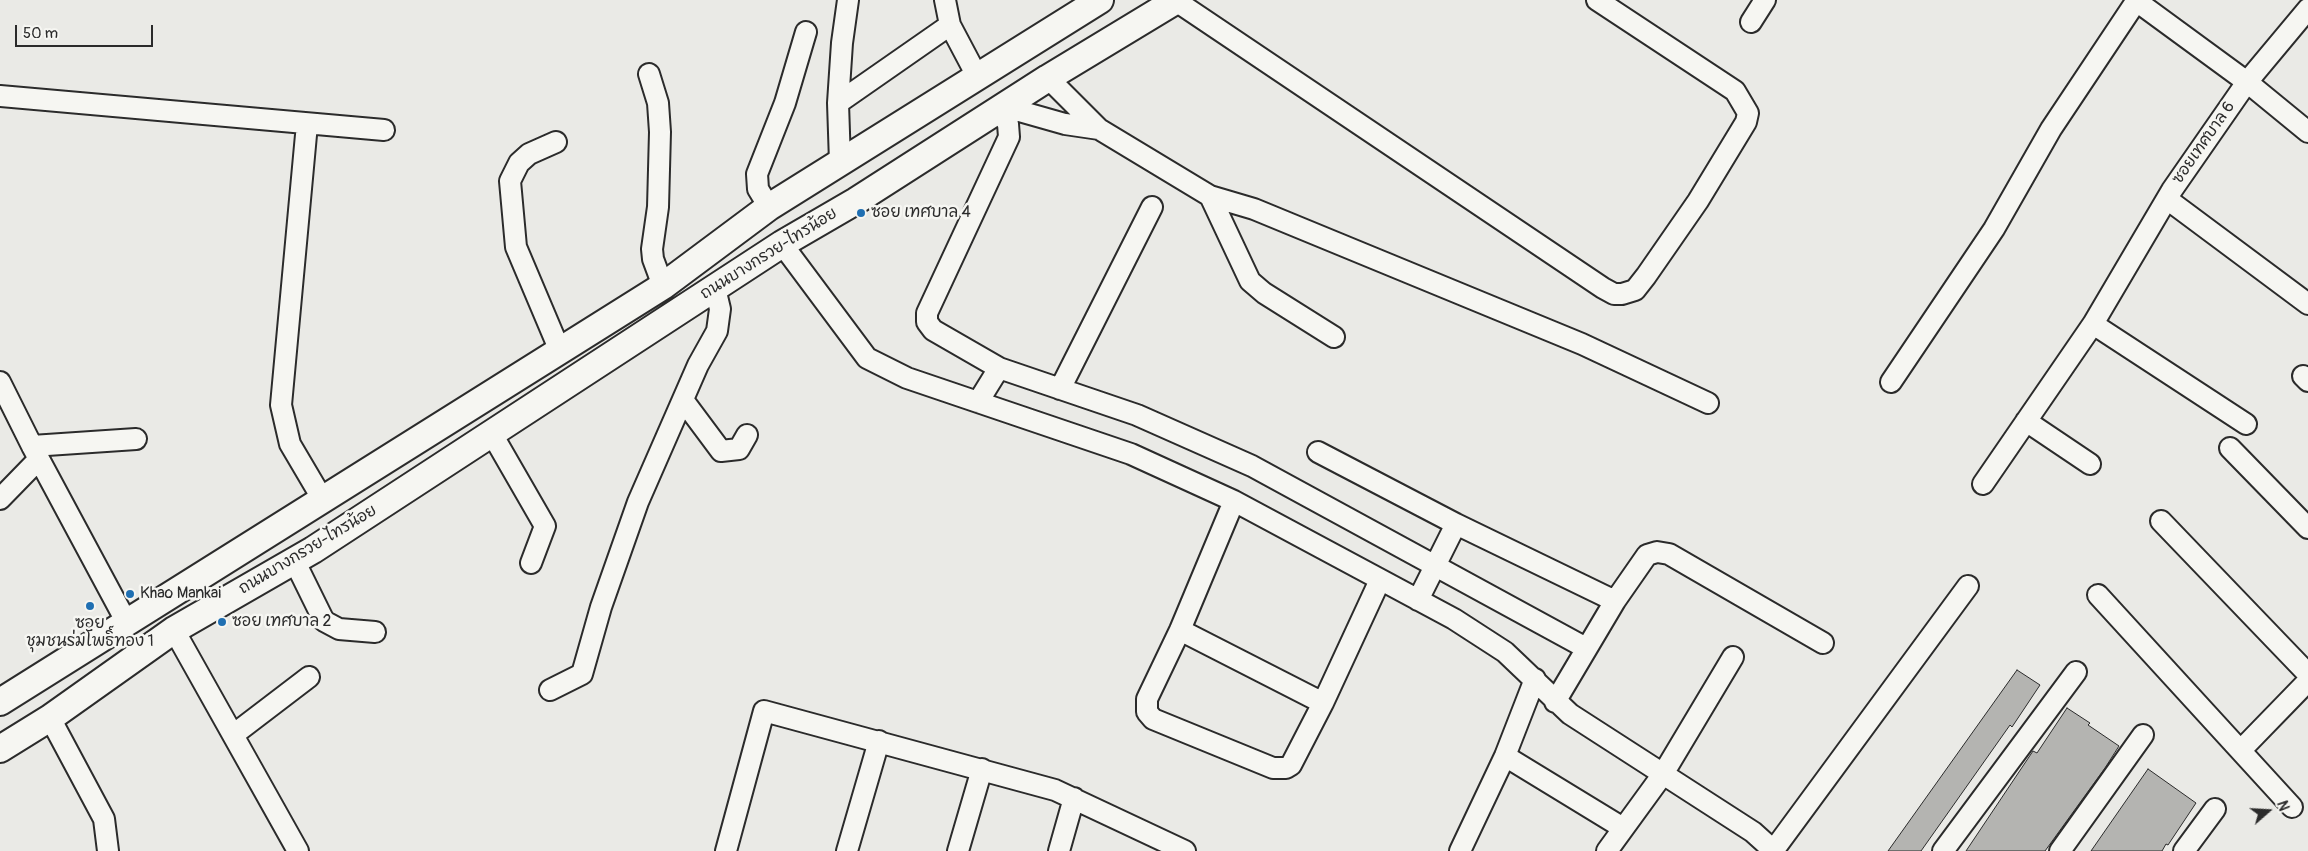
<!DOCTYPE html>
<html>
<head>
<meta charset="utf-8">
<style>
	body { margin:0 }
	#map { position:relative; width:2308px; height:851px; overflow:hidden; background:#eaeae6; font-family:Pangolin,sans-serif }
	canvas { display:block }
	.north { position:absolute; left:2243px; top:786px; width:50px; height:50px; -webkit-text-stroke:4px #f6f6f2; paint-order:stroke; rotate:71deg; font-size:14px; font-weight:700; line-height:20px; text-align:center; color:#2b2b2b }
	.north::after { content:''; display:block; margin:auto; width:18px; height:22px; background:#2b2b2b; clip-path:polygon(50% 0,100% 100%,50% 72%,0 100%) }
	.scale { position:absolute; left:15px; top:25px; width:138px; height:22px; box-sizing:border-box; border:2px solid #2b2b2b; border-top:0; padding-left:6px; font-size:15px; line-height:18px; white-space:nowrap; color:#2b2b2b; -webkit-text-stroke:4px #f6f6f2; paint-order:stroke }
</style>
</head>
<body>
<div id="map">
<canvas width="2308" height="851"></canvas>
<div class="north">N</div>
<div class="scale">50 m</div>
</div>
<script>
const ctx = document.querySelector('canvas').getContext('2d');
ctx.lineJoin = 'round';
function fillPath(path, color) {
  ctx.fillStyle = color;
  ctx.fill(path, 'evenodd');
}
function shape(rows) {
  const path = new Path2D();
  for (const r of rows) {
    path.moveTo(r[0], r[1]);
    for (let i = 2; i < r.length; i += 2) path.lineTo(r[i], r[i + 1]);
  }
  return path;
}
function trace(path, color, width, dash) {
  ctx.strokeStyle = color;
  ctx.lineWidth = width;
  ctx.lineCap = dash ? 'butt' : 'round';
  ctx.setLineDash(dash || []);
  ctx.stroke(path);
}
function write(font, color, halo, rows, align = 'center') {
  ctx.font = font + ' Pangolin,"Playpen Sans Thai",sans-serif';
  ctx.lineWidth = 5;
  ctx.setLineDash([]);
  ctx.textBaseline = 'middle';
  ctx.strokeStyle = halo;
  ctx.fillStyle = color;
  for (const [text, x, y, turn = 0] of rows) {
    ctx.save();
    ctx.translate(x, y);
    ctx.rotate((+turn || 0) * Math.PI / 180);
    ctx.textAlign = isNaN(turn) ? turn : align;
    if (halo) ctx.strokeText(text, 0, 0);
    ctx.fillText(text, 0, 0);
    ctx.restore();
  }
}
const building = shape([
	[2017,670,2040,685,2012,727,2010,725,1921,851,1888,851,2017,670],
	[2067,708,2090,723,2088,725,2119,746,2105,768,2045,851,1966,851,2033,751,2037,753,2067,708],
	[2148,769,2196,803,2168,845,2166,844,2162,851,2091,851,2148,769]
]);
const minor = shape([
	[945,0,950,25,978,78],
	[2135,0,2247,82,2308,132],
	[1176,1,1603,288,1614,294,1622,294,1635,290,1646,276,1698,201,1746,122,1748,113,1735,91,1597,0],
	[1751,22,1765,0],
	[649,74,658,103,660,132,658,207,652,249,653,259,663,286],
	[1048,78,1099,129,1210,196,1254,209,1582,344,1708,403],
	[0,96,384,130],
	[838,103,950,25],
	[1005,107,1065,124,1099,129],
	[1000,110,1008,124,1009,137,927,313,927,322,933,330,999,368,1137,415,1252,466,1586,648],
	[307,124,281,405,290,444,323,500],
	[556,142,529,154,519,163,510,181,516,247,560,351],
	[840,162,838,103,842,43,848,0],
	[1210,196,1250,281,1264,293,1334,337],
	[2167,199,2308,304],
	[769,207,758,189,757,174,785,103,806,32],
	[782,244,867,358,907,378,1131,454,1234,501,1454,619,1505,652,1570,714,1753,832,1774,851],
	[2093,324,2246,424],
	[2303,376,2308,381],
	[0,382,32,446,127,623],
	[1891,382,1994,229,2051,129,2137,0],
	[1060,389,1152,207],
	[683,400,721,451,739,449,747,435],
	[978,402,999,368],
	[2026,421,2090,464],
	[492,434,545,526,531,563],
	[32,446,136,439],
	[2230,448,2308,528],
	[1318,452,1456,524,1615,601],
	[1983,484,2093,324,2172,190,2247,82,2308,9],
	[0,499,39,459],
	[1234,501,1180,630,1147,699,1147,712,1153,719,1273,768,1286,768,1291,765,1323,703,1380,580],
	[2161,521,2308,674],
	[294,560,324,621,339,629,375,632],
	[2098,595,2292,807],
	[1418,600,1456,524],
	[174,630,298,851],
	[1180,630,1323,703],
	[550,690,582,674,601,607,638,502,698,365,717,331,720,309,715,288],
	[1555,702,1615,601,1647,555,1657,552,1669,554,1823,643],
	[50,718,104,819,108,851],
	[233,735,309,677],
	[2241,750,2308,681],
	[1505,756,1623,828],
	[726,851,764,711,1055,790,1185,851],
	[847,851,879,741],
	[958,851,982,769],
	[1059,851,1074,798],
	[1460,851,1505,756,1535,679],
	[1607,851,1663,774,1733,657],
	[1773,851,1968,586],
	[1943,851,2076,672],
	[2060,851,2143,735],
	[2184,851,2215,809]
]);
const major = shape([
	[0,702,663,286,769,207,1100,0],
	[0,749,50,718,174,630,313,550,782,244,856,201,1048,78,1177,0]
]);
const markers = [
	[861,213,5,"#1f6fb2"],
	[130,594,5,"#1f6fb2"],
	[90,606,5,"#1f6fb2"],
	[222,622,5,"#1f6fb2"]
];
const streetNames = [
	["ซอยเทศบาล 6",2204,143,-55],
	["ถนนบางกรวย-ไทรน้อย",769,254,-32],
	["ถนนบางกรวย-ไทรน้อย",308,550,-31]
];
const poiNames = [
	["ซอย เทศบาล 4",871,213],
	["Khao Mankai",140,594],
	["ซอย เทศบาล 2",232,622],
	["ซอย",90,624,"center"],
	["ชุมชนร่มโพธิ์ทอง 1",90,642,"center"]
];
fillPath(building, '#b4b4b1');
trace(building, '#2b2b2b', 1);
trace(minor, '#2b2b2b', 24);
trace(major, '#2b2b2b', 30);
trace(minor, '#f6f6f2', 20);
trace(major, '#f6f6f2', 26);
for (const [x, y, r, color] of markers) {
  const dot = new Path2D();
  dot.arc(x, y, r, 0, 2 * Math.PI);
  ctx.fillStyle = color;
  ctx.fill(dot);
  trace(dot, '#f6f6f2', 2);
}
write('16px', '#2b2b2b', '#f6f6f2', streetNames);
write('16px', '#2b2b2b', '#f6f6f2', poiNames, 'left');
</script>
</body>
</html>
